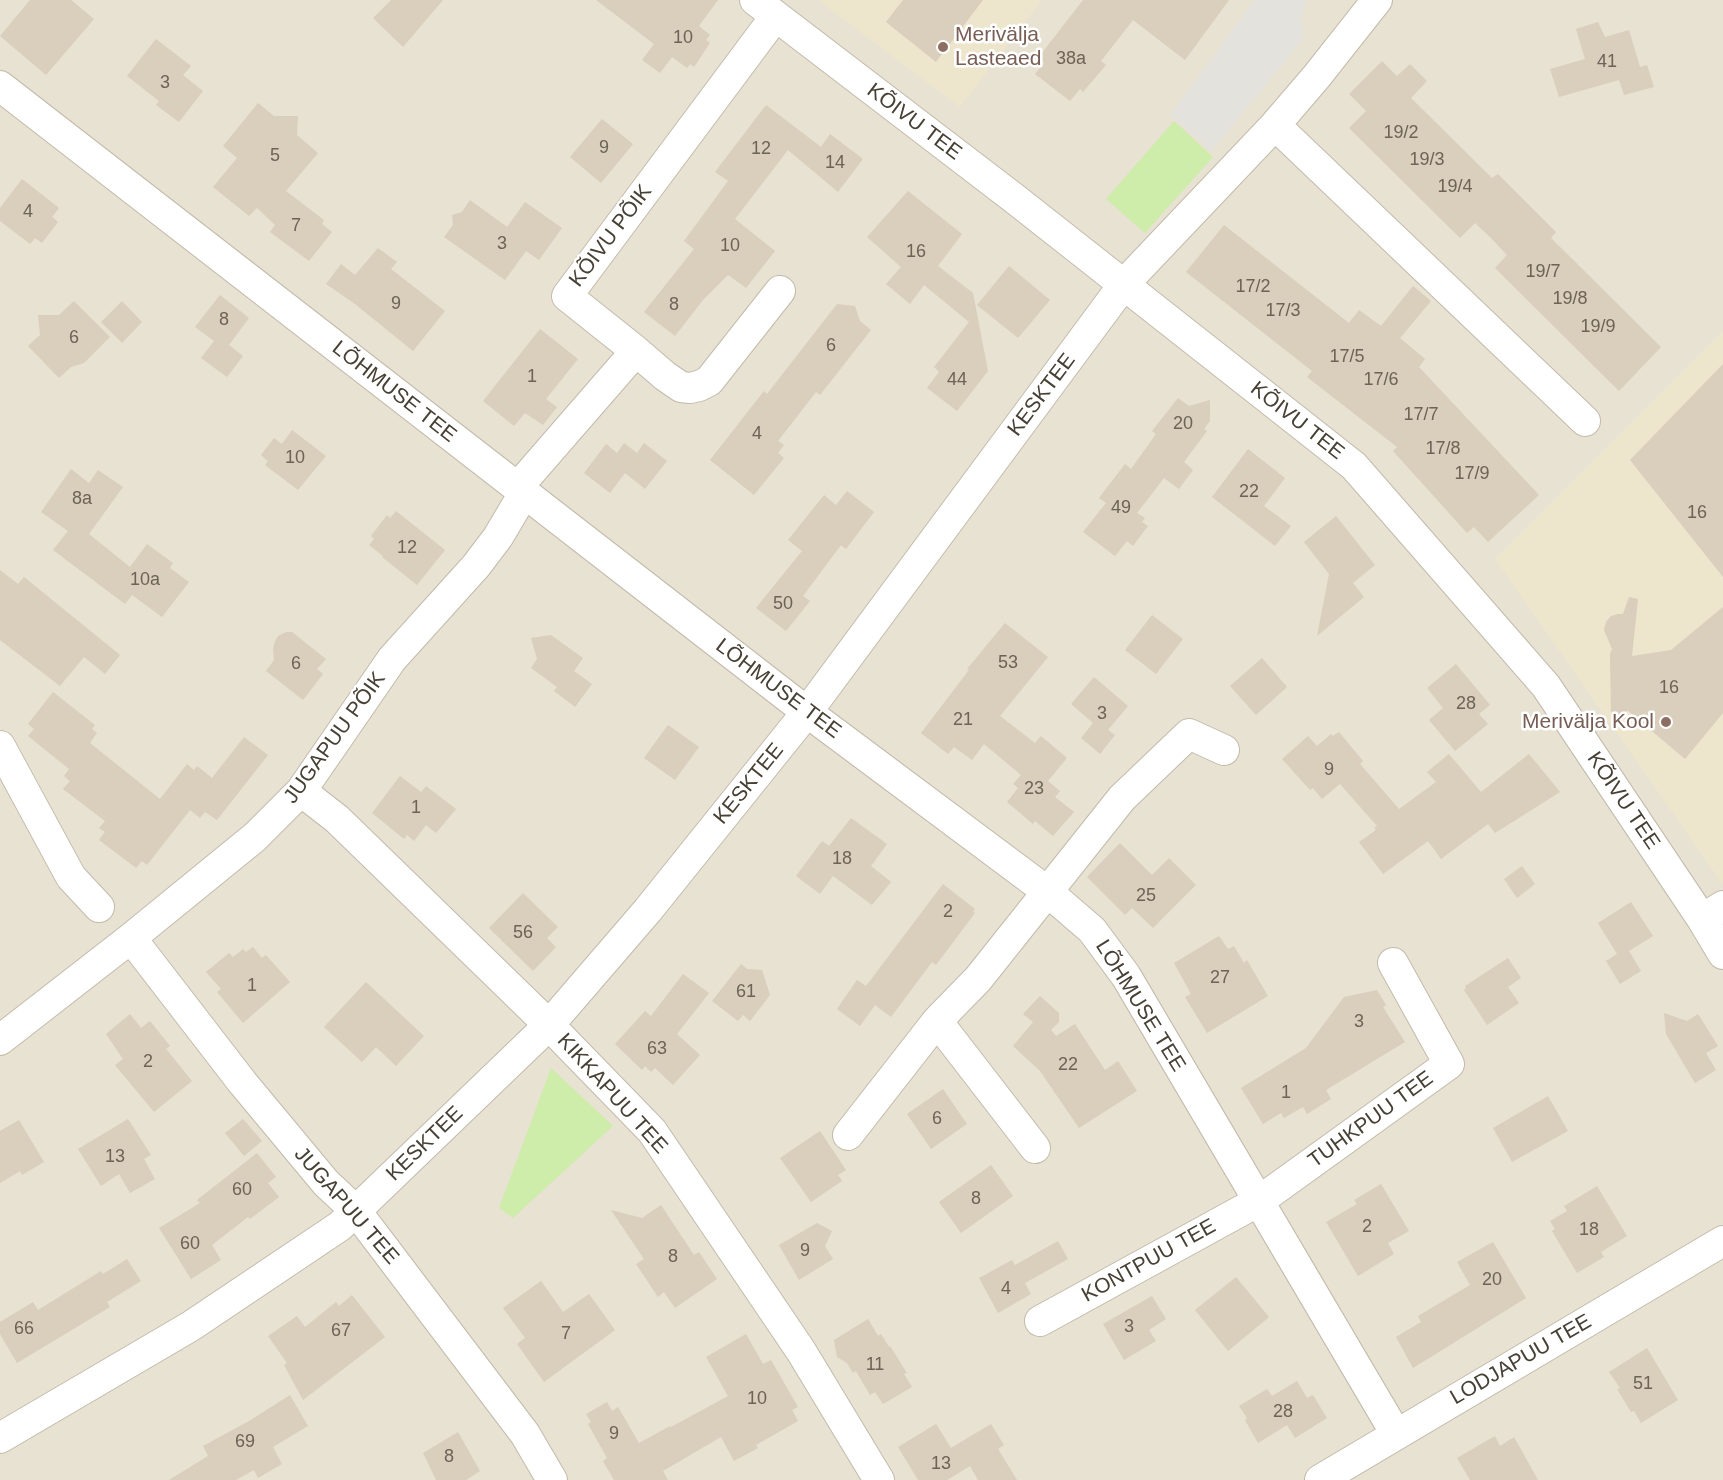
<!DOCTYPE html>
<html>
<head>
<meta charset="utf-8">
<style>
	body { margin:0 }
	canvas { display:block; background:#f4efe5 }
</style>
</head>
<body>
<canvas width="1723" height="1480"></canvas>
<script>
const ctx = document.querySelector('canvas').getContext('2d');
ctx.lineJoin = 'round';
function fillPath(path, color) {
  ctx.fillStyle = color;
  ctx.fill(path, 'evenodd');
}
function shape(rows) {
  const path = new Path2D();
  for (const r of rows) {
    path.moveTo(r[0], r[1]);
    for (let i = 2; i < r.length; i += 2) path.lineTo(r[i], r[i + 1]);
  }
  return path;
}
function trace(path, color, width, dash) {
  ctx.strokeStyle = color;
  ctx.lineWidth = width;
  ctx.lineCap = dash ? 'butt' : 'round';
  ctx.setLineDash(dash || []);
  ctx.stroke(path);
}
function write(font, color, halo, rows, align = 'center') {
  ctx.font = font + ' Helvetica,sans-serif';
  ctx.lineWidth = 5;
  ctx.setLineDash([]);
  ctx.textBaseline = 'middle';
  ctx.strokeStyle = halo;
  ctx.fillStyle = color;
  for (const [text, x, y, turn = 0] of rows) {
    ctx.save();
    ctx.translate(x, y);
    ctx.rotate((+turn || 0) * Math.PI / 180);
    ctx.textAlign = isNaN(turn) ? turn : align;
    if (halo) ctx.strokeText(text, 0, 0);
    ctx.fillText(text, 0, 0);
    ctx.restore();
  }
}
const residential = shape([
	[0,0,1723,0,1723,1480,0,1480]
]);
const education = shape([
	[818,0,1042,0,960,107],
	[1723,331,1723,885,1495,559]
]);
const green = shape([
	[1174,121,1213,157,1145,233,1106,199],
	[551,1068,613,1126,513,1218,499,1208]
]);
const parking = shape([
	[1255,0,1306,0,1301,17,1304,38,1211,151,1170,115]
]);
const building = shape([
	[30,0,71,0,94,19,46,75,0,36],
	[391,0,443,0,403,47,373,18],
	[596,0,718,0,699,26,710,35,706,40,710,43,694,67,690,64,687,68,672,57,660,73,642,60,654,44],
	[903,0,983,0,936,62,886,22],
	[1083,0,1229,0,1185,60,1133,20,1101,61,1106,65,1083,92,1080,89,1070,101,1035,74,1044,63,1038,58],
	[1598,22,1605,37,1629,30,1640,67,1647,65,1654,87,1624,95,1619,80,1559,97,1550,69,1585,59,1576,29],
	[156,39,191,66,183,75,203,91,179,122,156,105,159,101,127,76],
	[1382,61,1397,76,1410,64,1427,81,1411,98,1492,178,1498,174,1556,232,1551,238,1661,347,1619,391,1495,268,1507,255,1491,238,1475,223,1460,238,1349,128,1366,111,1349,94],
	[258,103,274,116,298,116,297,135,318,153,286,191,324,220,322,224,332,232,309,261,270,232,275,225,257,208,249,216,213,187,237,158,223,146],
	[766,105,821,147,830,134,863,159,838,192,788,150,735,219,775,251,746,288,728,275,703,300,675,336,644,312,694,249,684,241,728,181,715,172],
	[602,119,633,144,601,183,570,157],
	[22,179,59,208,52,217,58,222,42,243,35,238,30,244,0,221,0,208],
	[908,191,962,234,938,266,973,293,988,371,957,411,927,388,939,372,934,367,969,322,924,285,910,304,886,284,901,267,867,237],
	[470,200,507,227,525,202,562,228,539,260,526,251,505,280,444,237,453,225,452,215,462,212],
	[1224,225,1349,323,1359,310,1381,326,1413,286,1431,301,1400,338,1425,359,1419,367,1539,495,1488,542,1474,527,1467,533,1393,451,1397,447,1307,377,1312,371,1186,272],
	[378,248,397,262,391,269,445,311,413,351,355,304,326,284,341,264,355,275],
	[1009,266,1050,300,1018,338,977,305],
	[220,295,249,318,229,345,243,356,227,377,201,358,214,341,195,327],
	[74,301,110,337,84,363,71,367,59,378,28,346,40,335,38,315,59,315],
	[122,301,142,322,122,343,101,322],
	[837,304,855,306,860,321,871,330,820,395,816,392,778,441,784,445,778,453,784,458,754,495,710,460,764,391,767,394],
	[540,329,578,359,546,399,557,407,543,425,525,413,514,426,483,401],
	[1723,364,1723,577,1630,460],
	[1178,398,1189,406,1210,400,1210,421,1204,429,1207,431,1184,462,1193,470,1179,489,1164,478,1137,513,1145,518,1142,522,1148,526,1133,546,1127,541,1115,556,1083,532,1106,503,1099,498,1125,464,1131,469,1156,434,1152,431],
	[292,430,326,456,298,490,265,465,268,461,261,455,274,438,282,444],
	[624,443,637,453,644,443,667,461,645,489,625,473,610,493,584,473,606,444,617,453],
	[1248,449,1285,478,1264,506,1291,526,1275,546,1212,497],
	[71,469,89,483,98,470,123,487,89,534,130,567,147,544,173,563,170,568,189,582,162,617,132,595,125,604,53,550,68,531,41,512],
	[847,491,874,512,846,549,841,545,803,596,810,601,786,631,756,608,802,551,788,540,824,495,836,505],
	[396,511,445,550,417,585,382,557,383,556,369,545,374,539,371,536,387,515,390,518],
	[1336,516,1375,565,1353,583,1364,597,1317,636,1329,574,1304,542],
	[0,570,18,584,24,577,120,655,105,674,84,657,60,686,0,640],
	[1629,597,1638,599,1632,656,1671,650,1723,607,1723,713,1685,759,1627,710,1626,719,1611,718,1610,654,1612,649,1604,630,1606,622,1611,616,1618,614,1623,614],
	[1152,615,1183,639,1156,674,1125,650],
	[1005,623,1048,657,1000,716,1035,743,1041,736,1067,758,1048,781,1060,791,1055,797,1074,812,1053,836,1035,821,1033,824,1007,802,1018,788,1013,784,1021,775,984,744,972,760,954,747,948,754,921,733,969,670,967,669],
	[286,632,292,632,326,659,317,669,323,674,303,700,266,671,274,660,273,649,275,641,278,636],
	[551,635,583,658,574,671,592,684,575,707,554,691,557,687,531,668,537,659,531,638],
	[1262,658,1287,687,1256,715,1230,686],
	[1456,664,1490,705,1479,714,1488,724,1455,751,1429,720,1443,708,1427,688],
	[1094,677,1128,706,1108,730,1115,735,1100,754,1081,738,1093,723,1071,704],
	[53,692,95,725,92,729,97,733,90,743,160,799,187,764,194,770,197,766,212,778,244,737,268,755,217,820,205,812,200,818,190,810,147,865,142,861,136,868,99,840,105,832,99,828,105,821,63,789,70,781,64,776,69,769,28,736,34,729,28,724],
	[668,725,699,747,675,780,644,758],
	[1339,732,1363,761,1360,764,1399,809,1436,782,1427,772,1449,754,1481,792,1529,754,1560,792,1495,833,1488,824,1441,859,1428,841,1383,874,1359,842,1376,830,1374,828,1377,826,1340,784,1322,799,1313,788,1310,790,1282,759,1308,736,1317,746,1331,734,1333,736],
	[400,776,421,792,426,786,456,809,436,833,426,825,414,841,407,835,404,839,372,813],
	[851,818,887,844,871,866,891,882,872,905,833,876,820,894,796,876,822,841,829,846],
	[1120,843,1152,875,1169,858,1196,885,1153,928,1132,908,1125,915,1087,877],
	[1522,866,1535,884,1517,898,1504,879],
	[943,884,975,909,973,911,975,913,936,965,932,962,891,1017,875,1005,860,1026,837,1009,857,980,866,986],
	[523,893,558,927,547,938,556,947,533,971,489,928],
	[1631,902,1653,936,1629,951,1641,971,1620,984,1606,961,1617,954,1598,923],
	[1219,936,1228,949,1234,946,1244,963,1247,960,1268,996,1207,1033,1185,997,1191,994,1174,963],
	[253,947,262,958,266,955,290,982,243,1023,217,992,221,989,206,972,229,953,233,957,243,949,246,952],
	[1508,958,1521,978,1508,987,1519,1003,1487,1025,1464,990,1466,988,1465,986],
	[741,964,747,969,762,970,770,995,750,1021,743,1015,738,1021,712,1001],
	[683,974,709,993,677,1034,700,1055,673,1085,655,1068,651,1072,645,1066,642,1070,615,1044,645,1011,651,1016],
	[366,982,424,1036,396,1066,376,1047,362,1062,324,1027],
	[1377,990,1386,1005,1383,1007,1405,1042,1326,1090,1331,1099,1307,1114,1303,1107,1284,1118,1281,1113,1263,1124,1241,1088,1306,1048,1344,997],
	[1040,996,1059,1013,1059,1022,1051,1030,1056,1036,1075,1024,1105,1070,1118,1061,1137,1091,1079,1128,1040,1071,1013,1046,1033,1022,1023,1014],
	[1664,1013,1687,1021,1698,1014,1718,1046,1706,1053,1716,1070,1695,1083,1666,1034],
	[130,1014,141,1028,150,1021,170,1046,166,1049,192,1081,154,1112,115,1065,123,1059,106,1034],
	[943,1089,967,1124,931,1149,907,1114],
	[1548,1096,1568,1131,1512,1162,1493,1128],
	[128,1119,151,1155,144,1159,155,1179,130,1193,119,1174,101,1186,78,1149],
	[243,1119,262,1141,244,1156,225,1133],
	[19,1120,44,1162,22,1175,20,1171,0,1183,0,1131],
	[820,1131,846,1170,838,1175,842,1181,811,1202,780,1158],
	[257,1153,276,1177,268,1183,279,1197,250,1219,248,1217,212,1245,221,1260,191,1279,159,1228,200,1203,197,1200],
	[991,1165,1013,1196,961,1233,939,1202],
	[1381,1184,1409,1231,1388,1243,1394,1254,1358,1276,1326,1222,1357,1204,1354,1200],
	[1597,1186,1627,1236,1601,1252,1604,1257,1577,1273,1552,1231,1555,1229,1550,1221,1567,1211,1564,1206],
	[661,1205,694,1255,699,1252,717,1279,675,1308,664,1292,658,1297,636,1264,644,1259,611,1210,642,1218],
	[817,1223,832,1231,825,1246,833,1259,799,1280,779,1245],
	[1058,1241,1068,1259,1025,1283,1031,1294,998,1313,979,1278,1012,1260,1015,1265],
	[1493,1242,1526,1298,1413,1368,1396,1337,1421,1322,1418,1316,1470,1285,1457,1262],
	[127,1259,141,1281,107,1302,110,1307,17,1363,0,1334,0,1322,33,1302,38,1310,101,1271,103,1274],
	[1236,1277,1269,1317,1228,1351,1195,1310],
	[541,1281,563,1312,589,1294,615,1330,544,1382,517,1344,525,1338,503,1308],
	[352,1295,385,1337,303,1400,284,1365,287,1363,268,1336,297,1316,305,1327,336,1302,339,1306],
	[1152,1296,1166,1319,1149,1330,1156,1341,1124,1360,1103,1324],
	[868,1319,878,1336,881,1334,889,1347,890,1346,907,1373,904,1374,912,1387,883,1404,875,1392,870,1395,856,1371,853,1373,847,1363,837,1357,834,1340],
	[746,1334,763,1364,771,1360,798,1407,792,1410,798,1421,756,1445,758,1448,734,1461,721,1437,663,1471,668,1480,614,1480,603,1461,607,1458,588,1424,591,1422,586,1414,607,1402,612,1411,618,1407,639,1443,670,1426,671,1427,728,1396,706,1357],
	[1647,1348,1678,1400,1641,1423,1634,1411,1631,1412,1617,1389,1620,1388,1609,1372],
	[1297,1381,1307,1398,1313,1395,1327,1418,1295,1438,1287,1425,1258,1443,1245,1420,1247,1418,1239,1406,1267,1389,1272,1396],
	[290,1395,308,1426,273,1447,282,1464,258,1478,254,1470,236,1480,169,1480,208,1456,203,1446,249,1421],
	[936,1424,951,1448,991,1424,1004,1445,998,1449,1017,1480,978,1480,970,1466,947,1480,918,1480,898,1447],
	[458,1432,480,1471,466,1480,436,1480,423,1453],
	[1495,1436,1500,1446,1514,1437,1538,1480,1470,1480,1457,1458]
]);
const minor = shape([
	[755,0,1015,199,1354,466,1546,686,1702,919,1723,954],
	[0,86,807,712,1048,892,1092,930,1126,976,1396,1434],
	[1275,125,1585,421],
	[636,351,665,376,681,387,690,388,699,386,709,381,780,291],
	[517,488,636,351,567,296,775,17],
	[0,746,71,877,99,907],
	[301,791,337,819,549,1025,652,1131,801,1351,879,1480],
	[1702,919,1723,906],
	[131,938,242,1082,326,1183,356,1211,525,1434,552,1480],
	[0,1040,131,938,255,837,301,791,392,659,476,566,498,537,524,493],
	[848,1135,937,1021],
	[1035,1148,937,1021,978,979,1122,798,1189,734,1224,750],
	[1040,1321,1259,1201,1449,1064,1393,963],
	[0,1438,191,1326,340,1226,549,1025,648,910,807,712,1124,284,1275,125,1317,76,1377,0],
	[1320,1480,1723,1241]
]);
const markers = [
	[943,47,6,"#8d6e63"],
	[1666,722,6,"#8d6e63"]
];
const numberNames = [
	["10",683,38],
	["38a",1071,59],
	["41",1607,62],
	["3",165,83],
	["19/2",1401,133],
	["9",604,148],
	["12",761,149],
	["5",275,156],
	["19/3",1427,160],
	["14",835,163],
	["19/4",1455,187],
	["4",28,212],
	["7",296,226],
	["3",502,244],
	["10",730,246],
	["16",916,252],
	["19/7",1543,272],
	["17/2",1253,287],
	["19/8",1570,299],
	["9",396,304],
	["8",674,305],
	["17/3",1283,311],
	["8",224,320],
	["19/9",1598,327],
	["6",74,338],
	["6",831,346],
	["17/5",1347,357],
	["1",532,377],
	["44",957,380],
	["17/6",1381,380],
	["17/7",1421,415],
	["20",1183,424],
	["4",757,434],
	["17/8",1443,449],
	["10",295,458],
	["17/9",1472,474],
	["22",1249,492],
	["8a",82,499],
	["49",1121,508],
	["16",1697,513],
	["12",407,548],
	["10a",145,580],
	["50",783,604],
	["53",1008,663],
	["6",296,664],
	["16",1669,688],
	["28",1466,704],
	["3",1102,714],
	["21",963,720],
	["9",1329,770],
	["23",1034,789],
	["1",416,808],
	["18",842,859],
	["25",1146,896],
	["2",948,912],
	["56",523,933],
	["27",1220,978],
	["1",252,986],
	["61",746,992],
	["3",1359,1022],
	["63",657,1049],
	["2",148,1062],
	["22",1068,1065],
	["1",1286,1093],
	["6",937,1119],
	["13",115,1157],
	["60",242,1190],
	["8",976,1199],
	["2",1367,1227],
	["18",1589,1230],
	["60",190,1244],
	["9",805,1251],
	["8",673,1257],
	["20",1492,1280],
	["4",1006,1289],
	["3",1129,1327],
	["66",24,1329],
	["67",341,1331],
	["7",566,1334],
	["11",875,1365],
	["51",1643,1384],
	["10",757,1399],
	["28",1283,1412],
	["9",614,1434],
	["69",245,1442],
	["8",449,1457],
	["13",941,1464]
];
const educationNames = [
	["Merivälja",955,35],
	["Lasteaed",955,59],
	["Merivälja Kool",1654,722,"right"]
];
const streetNames = [
	["KÕIVU TEE",914,122,37],
	["KÕIVU PÕIK",611,236,-53],
	["LÕHMUSE TEE",394,392,38],
	["KESKTEE",1042,395,-53],
	["KÕIVU TEE",1297,421,38],
	["LÕHMUSE TEE",778,689,37],
	["JUGAPUU PÕIK",335,738,-54],
	["KESKTEE",749,784,-51],
	["KÕIVU TEE",1623,801,56],
	["LÕHMUSE TEE",1140,1006,58],
	["KIKKAPUU TEE",612,1094,48],
	["TUHKPUU TEE",1371,1120,-36],
	["KESKTEE",425,1144,-44],
	["JUGAPUU TEE",346,1206,49],
	["KONTPUU TEE",1149,1261,-29],
	["LODJAPUU TEE",1521,1360,-30]
];
fillPath(residential, '#e8e2d2');
fillPath(education, '#eee5cd');
fillPath(green, '#ceecaa');
fillPath(parking, '#e4e2dd');
fillPath(building, '#dacebc');
trace(minor, '#c3baaa', 32);
trace(minor, '#fff', 30);
for (const [x, y, r, color] of markers) {
  const dot = new Path2D();
  dot.arc(x, y, r, 0, 2 * Math.PI);
  ctx.fillStyle = color;
  ctx.fill(dot);
  trace(dot, '#fff', 2);
}
write('18px', '#6c6456', null, numberNames);
write('21px', '#785e54', '#fff', educationNames, 'left');
write('21px', '#474034', '#fff', streetNames);
</script>
</body>
</html>
